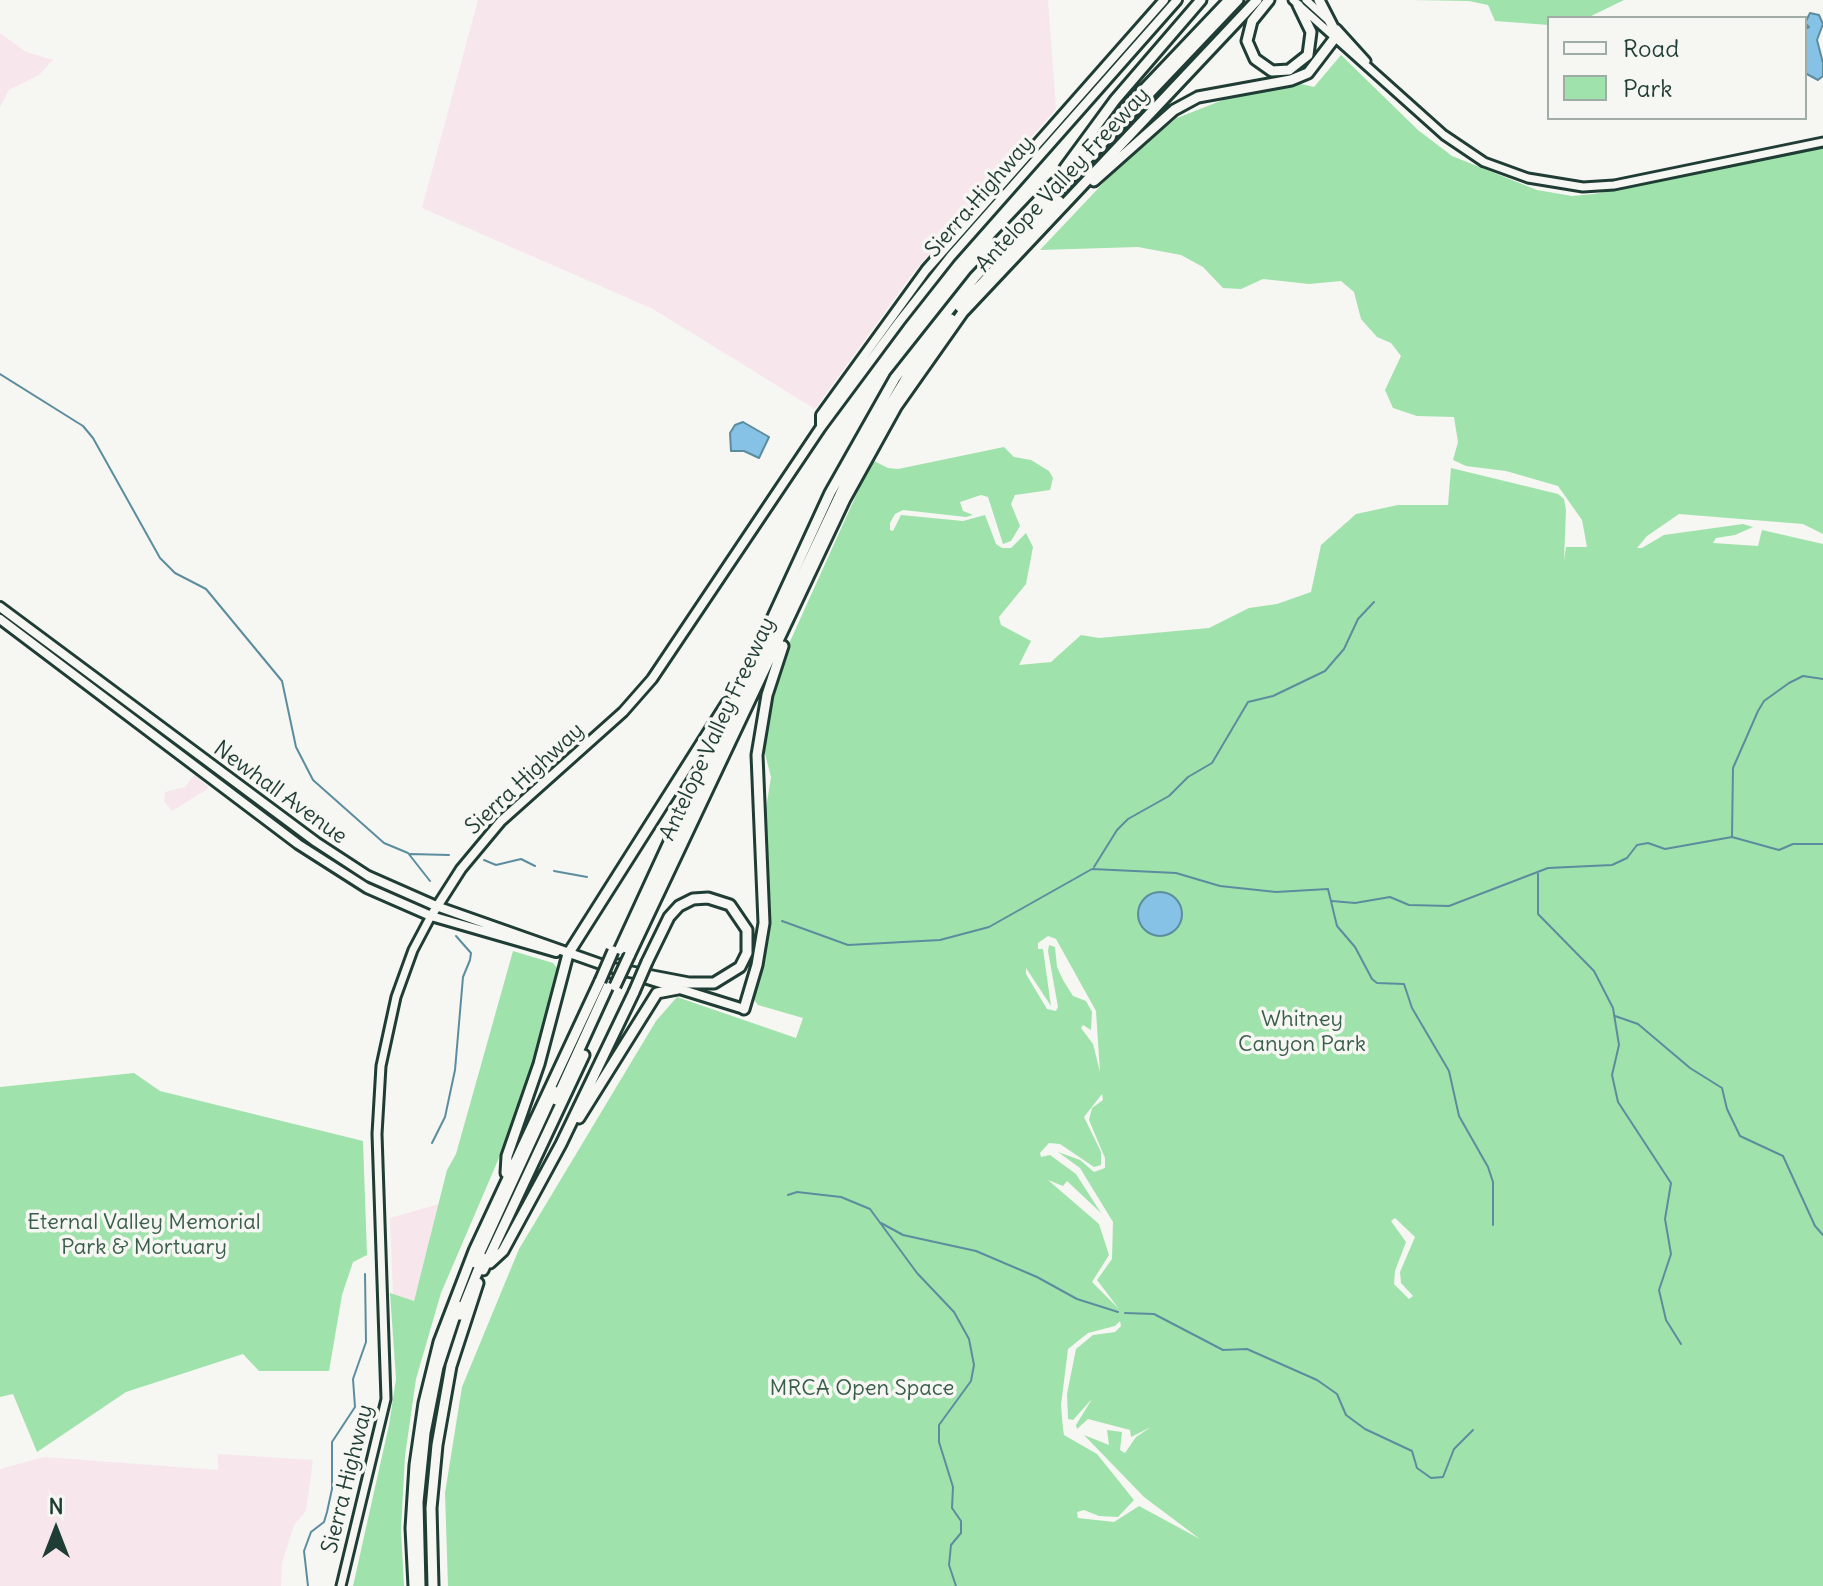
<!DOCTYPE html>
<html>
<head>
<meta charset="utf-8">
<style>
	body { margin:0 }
	#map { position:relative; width:1823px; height:1586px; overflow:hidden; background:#f6f6f2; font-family:Delius,sans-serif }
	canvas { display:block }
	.legend { position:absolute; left:1547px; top:16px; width:260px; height:104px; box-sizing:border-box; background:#f6f6f2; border:2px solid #a0aca6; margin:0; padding:10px 14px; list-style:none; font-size:24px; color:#1f3d34 }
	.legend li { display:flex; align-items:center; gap:16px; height:40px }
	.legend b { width:40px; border:2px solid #a0aca6 }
	.north { position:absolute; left:16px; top:1490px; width:80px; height:80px; -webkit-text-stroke:6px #f6f6f2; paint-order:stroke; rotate:0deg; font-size:22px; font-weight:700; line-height:32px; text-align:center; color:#1f3d34 }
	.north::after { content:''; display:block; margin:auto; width:28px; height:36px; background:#1f3d34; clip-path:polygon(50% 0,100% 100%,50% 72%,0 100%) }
</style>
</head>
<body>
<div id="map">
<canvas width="1823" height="1586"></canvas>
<ul class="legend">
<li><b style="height:10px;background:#f6f6f2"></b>Road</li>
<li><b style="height:22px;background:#a0e2ac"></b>Park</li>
</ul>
<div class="north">N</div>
</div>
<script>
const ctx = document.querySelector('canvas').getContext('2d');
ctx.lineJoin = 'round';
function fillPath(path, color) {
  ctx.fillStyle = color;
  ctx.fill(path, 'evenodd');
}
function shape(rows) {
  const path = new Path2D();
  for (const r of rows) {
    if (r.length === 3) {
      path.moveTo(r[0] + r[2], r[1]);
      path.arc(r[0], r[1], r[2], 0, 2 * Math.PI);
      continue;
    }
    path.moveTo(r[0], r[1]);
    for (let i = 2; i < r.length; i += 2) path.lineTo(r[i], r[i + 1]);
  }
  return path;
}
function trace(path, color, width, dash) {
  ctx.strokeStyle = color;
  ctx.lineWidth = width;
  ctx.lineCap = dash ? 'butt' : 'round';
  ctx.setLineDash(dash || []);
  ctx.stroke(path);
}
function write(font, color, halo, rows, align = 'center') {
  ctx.font = font + ' Delius,sans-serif';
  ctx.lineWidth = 7;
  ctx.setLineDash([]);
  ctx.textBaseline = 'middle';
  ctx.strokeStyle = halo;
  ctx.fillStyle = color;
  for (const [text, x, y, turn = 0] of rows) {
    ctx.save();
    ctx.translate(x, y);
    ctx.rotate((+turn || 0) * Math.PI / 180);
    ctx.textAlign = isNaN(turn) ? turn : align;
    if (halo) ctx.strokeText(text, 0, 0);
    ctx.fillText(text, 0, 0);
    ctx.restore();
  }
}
const built = shape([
	[478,0,1048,0,1056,109,913,273,815,409,653,309,422,208],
	[0,33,26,52,53,60,39,75,9,90,0,107],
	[195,774,209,788,172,811,164,801,165,792,185,787],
	[439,1204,414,1301,393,1296,390,1218],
	[218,1454,313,1460,306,1511,294,1525,282,1563,281,1586,0,1586,0,1469,44,1457,218,1470]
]);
const green = shape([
	[1414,0,1624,0,1587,18,1549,18,1549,25,1495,21,1488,5,1469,1],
	[1341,55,1418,130,1452,156,1537,190,1572,196,1594,194,1823,147,1823,534,1803,524,1679,514,1647,536,1637,548,1642,548,1664,535,1743,524,1753,527,1735,535,1716,538,1713,543,1758,546,1762,530,1823,544,1823,1586,448,1586,445,1493,462,1387,519,1249,656,1021,677,997,796,1038,803,1018,758,1005,752,997,769,923,765,815,771,777,763,746,783,657,872,460,888,468,898,469,1004,447,1014,457,1031,460,1049,471,1053,478,1050,490,1015,495,1011,504,1020,526,1011,541,1003,544,988,497,981,495,960,502,963,511,973,515,966,517,903,510,895,514,890,523,890,530,893,531,901,515,963,521,985,515,996,544,1002,548,1011,548,1026,533,1033,547,1026,584,999,617,1001,625,1031,641,1019,665,1051,662,1081,635,1099,638,1209,628,1249,608,1277,604,1311,592,1321,545,1356,514,1398,505,1448,505,1451,468,1558,494,1564,499,1566,510,1564,560,1566,547,1587,547,1582,520,1558,486,1506,471,1466,466,1453,460,1458,442,1454,417,1417,416,1393,408,1385,390,1401,356,1391,343,1377,337,1361,319,1354,292,1341,281,1309,284,1263,279,1241,289,1223,288,1203,267,1181,255,1138,247,1040,250,1126,159,1177,118,1233,96,1297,83,1314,87],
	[1048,936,1056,939,1096,1011,1100,1072,1093,1044,1081,1028,1083,1025,1091,1030,1092,1012,1086,1001,1073,996,1063,980,1057,967,1055,947,1049,945,1048,951,1058,1007,1056,1011,1047,1009,1026,974,1026,968,1051,1006,1043,949,1038,949,1038,943],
	[1102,1094,1103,1100,1092,1108,1089,1120,1105,1158,1105,1168,1094,1172,1080,1160,1058,1152,1080,1168,1113,1222,1112,1259,1097,1280,1119,1309,1092,1282,1109,1255,1099,1224,1048,1180,1063,1186,1067,1181,1101,1213,1076,1174,1050,1155,1041,1157,1040,1153,1049,1143,1060,1144,1094,1167,1101,1165,1101,1152,1084,1117],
	[1395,1218,1415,1237,1400,1272,1401,1283,1413,1296,1409,1299,1394,1284,1395,1271,1406,1242,1391,1221],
	[1120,1321,1121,1326,1115,1332,1093,1335,1076,1349,1067,1394,1068,1419,1073,1420,1092,1399,1076,1425,1077,1429,1088,1419,1130,1430,1131,1437,1151,1427,1136,1437,1125,1453,1120,1450,1122,1432,1107,1430,1109,1445,1084,1435,1144,1497,1200,1539,1139,1506,1114,1522,1078,1518,1077,1512,1084,1510,1099,1516,1118,1517,1134,1500,1097,1454,1064,1435,1063,1429,1061,1405,1068,1349,1088,1333,1115,1326],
	[513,951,553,963,559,970,523,1102,441,1293,416,1379,405,1456,401,1530,404,1586,353,1586,389,1425,396,1379,390,1293,414,1301,447,1170,456,1154],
	[134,1073,160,1091,363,1141,367,1255,353,1262,342,1295,329,1371,259,1371,243,1354,126,1392,37,1452,13,1394,0,1397,0,1087]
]);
const water = shape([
	[1810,13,1819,15,1823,24,1817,40,1823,63,1823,76,1818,80,1805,73,1805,29,1809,27,1805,23,1810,13],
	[743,422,769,437,759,458,744,451,731,451,730,433,735,425,743,422],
	[1160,914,22]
]);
const stream = shape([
	[0,374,83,426,93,438,160,558,175,573,206,589,282,681,296,747,313,780,384,843,408,853,430,881],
	[1732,836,1733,768,1758,711,1764,701,1789,683,1803,676,1823,679],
	[410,854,449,855],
	[484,860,496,865,521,859,535,866],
	[1094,867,1117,830,1128,819,1169,796,1188,777,1212,763,1248,702,1273,696,1325,671,1344,649,1358,619,1374,602],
	[554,871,587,877],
	[1538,874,1538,914,1594,971,1613,1008,1619,1045,1612,1075,1618,1102,1671,1183,1665,1219,1671,1254,1659,1290,1666,1320,1681,1344],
	[1332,901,1355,903,1390,897,1409,905,1449,906,1548,868,1612,865,1627,858,1637,845,1648,843,1665,849,1732,837,1779,850,1793,844,1823,844],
	[782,921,848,945,940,940,989,927,1092,869,1176,873,1220,886,1276,892,1328,889,1337,926,1355,947,1372,979,1377,983,1404,984,1412,1008,1449,1071,1459,1116,1488,1167,1493,1182,1493,1225],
	[1615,1016,1638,1024,1690,1068,1722,1088,1727,1109,1740,1136,1783,1156,1815,1226,1823,1235],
	[432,1143,445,1117,455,1070,463,977,470,960,471,953,456,936],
	[788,1195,797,1192,841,1197,870,1209,917,1273,954,1312,969,1339,974,1365,971,1381,939,1425,939,1442,953,1487,952,1508,961,1521,961,1533,951,1545,949,1565,956,1586],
	[881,1223,903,1235,976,1251,1037,1277,1077,1299,1118,1312],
	[1125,1313,1154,1314,1223,1350,1247,1349,1317,1380,1337,1394,1346,1415,1365,1429,1412,1451,1417,1468,1431,1478,1443,1477,1454,1449,1473,1430],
	[308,1586,304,1551,311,1532,324,1522,327,1512,332,1489,332,1442,355,1407,353,1379,366,1342,365,1274]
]);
const secondary = shape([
	[1293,0,1444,135,1484,162,1528,178,1583,187,1614,185,1823,142],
	[1306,0,1328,20],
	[1337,29,1366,61],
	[341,1586,386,1399,377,1134,381,1066,396,997,413,950,431,916]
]);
const primary = shape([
	[821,427,821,415,926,270,1164,0],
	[0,607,316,842,368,876,436,906,609,967],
	[0,619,298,844,367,888,431,916,556,952],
	[431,916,461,869,501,821,623,712,652,679,821,427,899,322,951,256,1177,0],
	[641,977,744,1009]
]);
const highway = shape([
	[1269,0,1252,21,1247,41,1255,59,1272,71,1289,70,1308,55,1311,32,1298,5],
	[1065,168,1115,100,1201,0],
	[1094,181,1174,110,1198,97,1291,80,1308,73,1337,35,1319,0],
	[999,242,1229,0],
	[960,307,1059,201],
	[626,948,857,459,907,377,951,319],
	[618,953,830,493,895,378,975,277,1238,0],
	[629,956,845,499,896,407,963,312,1257,0],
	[616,969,689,983,714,983,740,967,747,953,747,930,730,905,708,898,693,899,679,906,669,917,647,962],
	[744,1009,757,965,764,923,757,755,767,695,783,646],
	[556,1100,609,984],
	[579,1118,657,993,678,989],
	[506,1173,507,1156,539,1064,568,954,727,703],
	[475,1263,554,1091],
	[490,1263,503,1251,561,1144,634,992],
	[483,1270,584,1055],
	[460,1315,483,1258],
	[414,1586,411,1528,415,1465,424,1403,439,1342,474,1251,600,981],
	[420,1586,418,1502,425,1433,438,1367,458,1306],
	[433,1586,431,1508,437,1445,451,1366,478,1283]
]);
const highwayBridge = shape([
	[600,981,613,951],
	[615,986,629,956],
	[634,992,647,962]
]);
const streetNames = [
	["Antelope Valley Freeway",1063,180,-47],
	["Sierra Highway",980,197,-49],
	["Antelope Valley Freeway",718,729,-65],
	["Sierra Highway",525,779,-43],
	["Newhall Avenue",280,793,36],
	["Sierra Highway",348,1479,-76]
];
const parkNames = [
	["Whitney",1302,1020],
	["Canyon Park",1302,1045],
	["Eternal Valley Memorial",144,1223],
	["Park & Mortuary",144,1248],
	["MRCA Open Space",862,1389]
];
fillPath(built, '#f7e7ec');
fillPath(green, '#a0e2ac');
fillPath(water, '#85c2e5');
trace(water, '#5c8d9e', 2);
trace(stream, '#5c8d9e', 2);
trace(secondary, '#1f3d34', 13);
trace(primary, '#1f3d34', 14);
trace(highway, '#1f3d34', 15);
trace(secondary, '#f6f6f2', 7);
trace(primary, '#f6f6f2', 8);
trace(highway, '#f6f6f2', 9);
trace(highwayBridge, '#1f3d34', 15, []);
trace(highwayBridge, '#f6f6f2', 9);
write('22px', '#1f3d34', '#f6f6f2', streetNames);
write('22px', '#395e4c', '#f6f6f2', parkNames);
</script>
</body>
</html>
